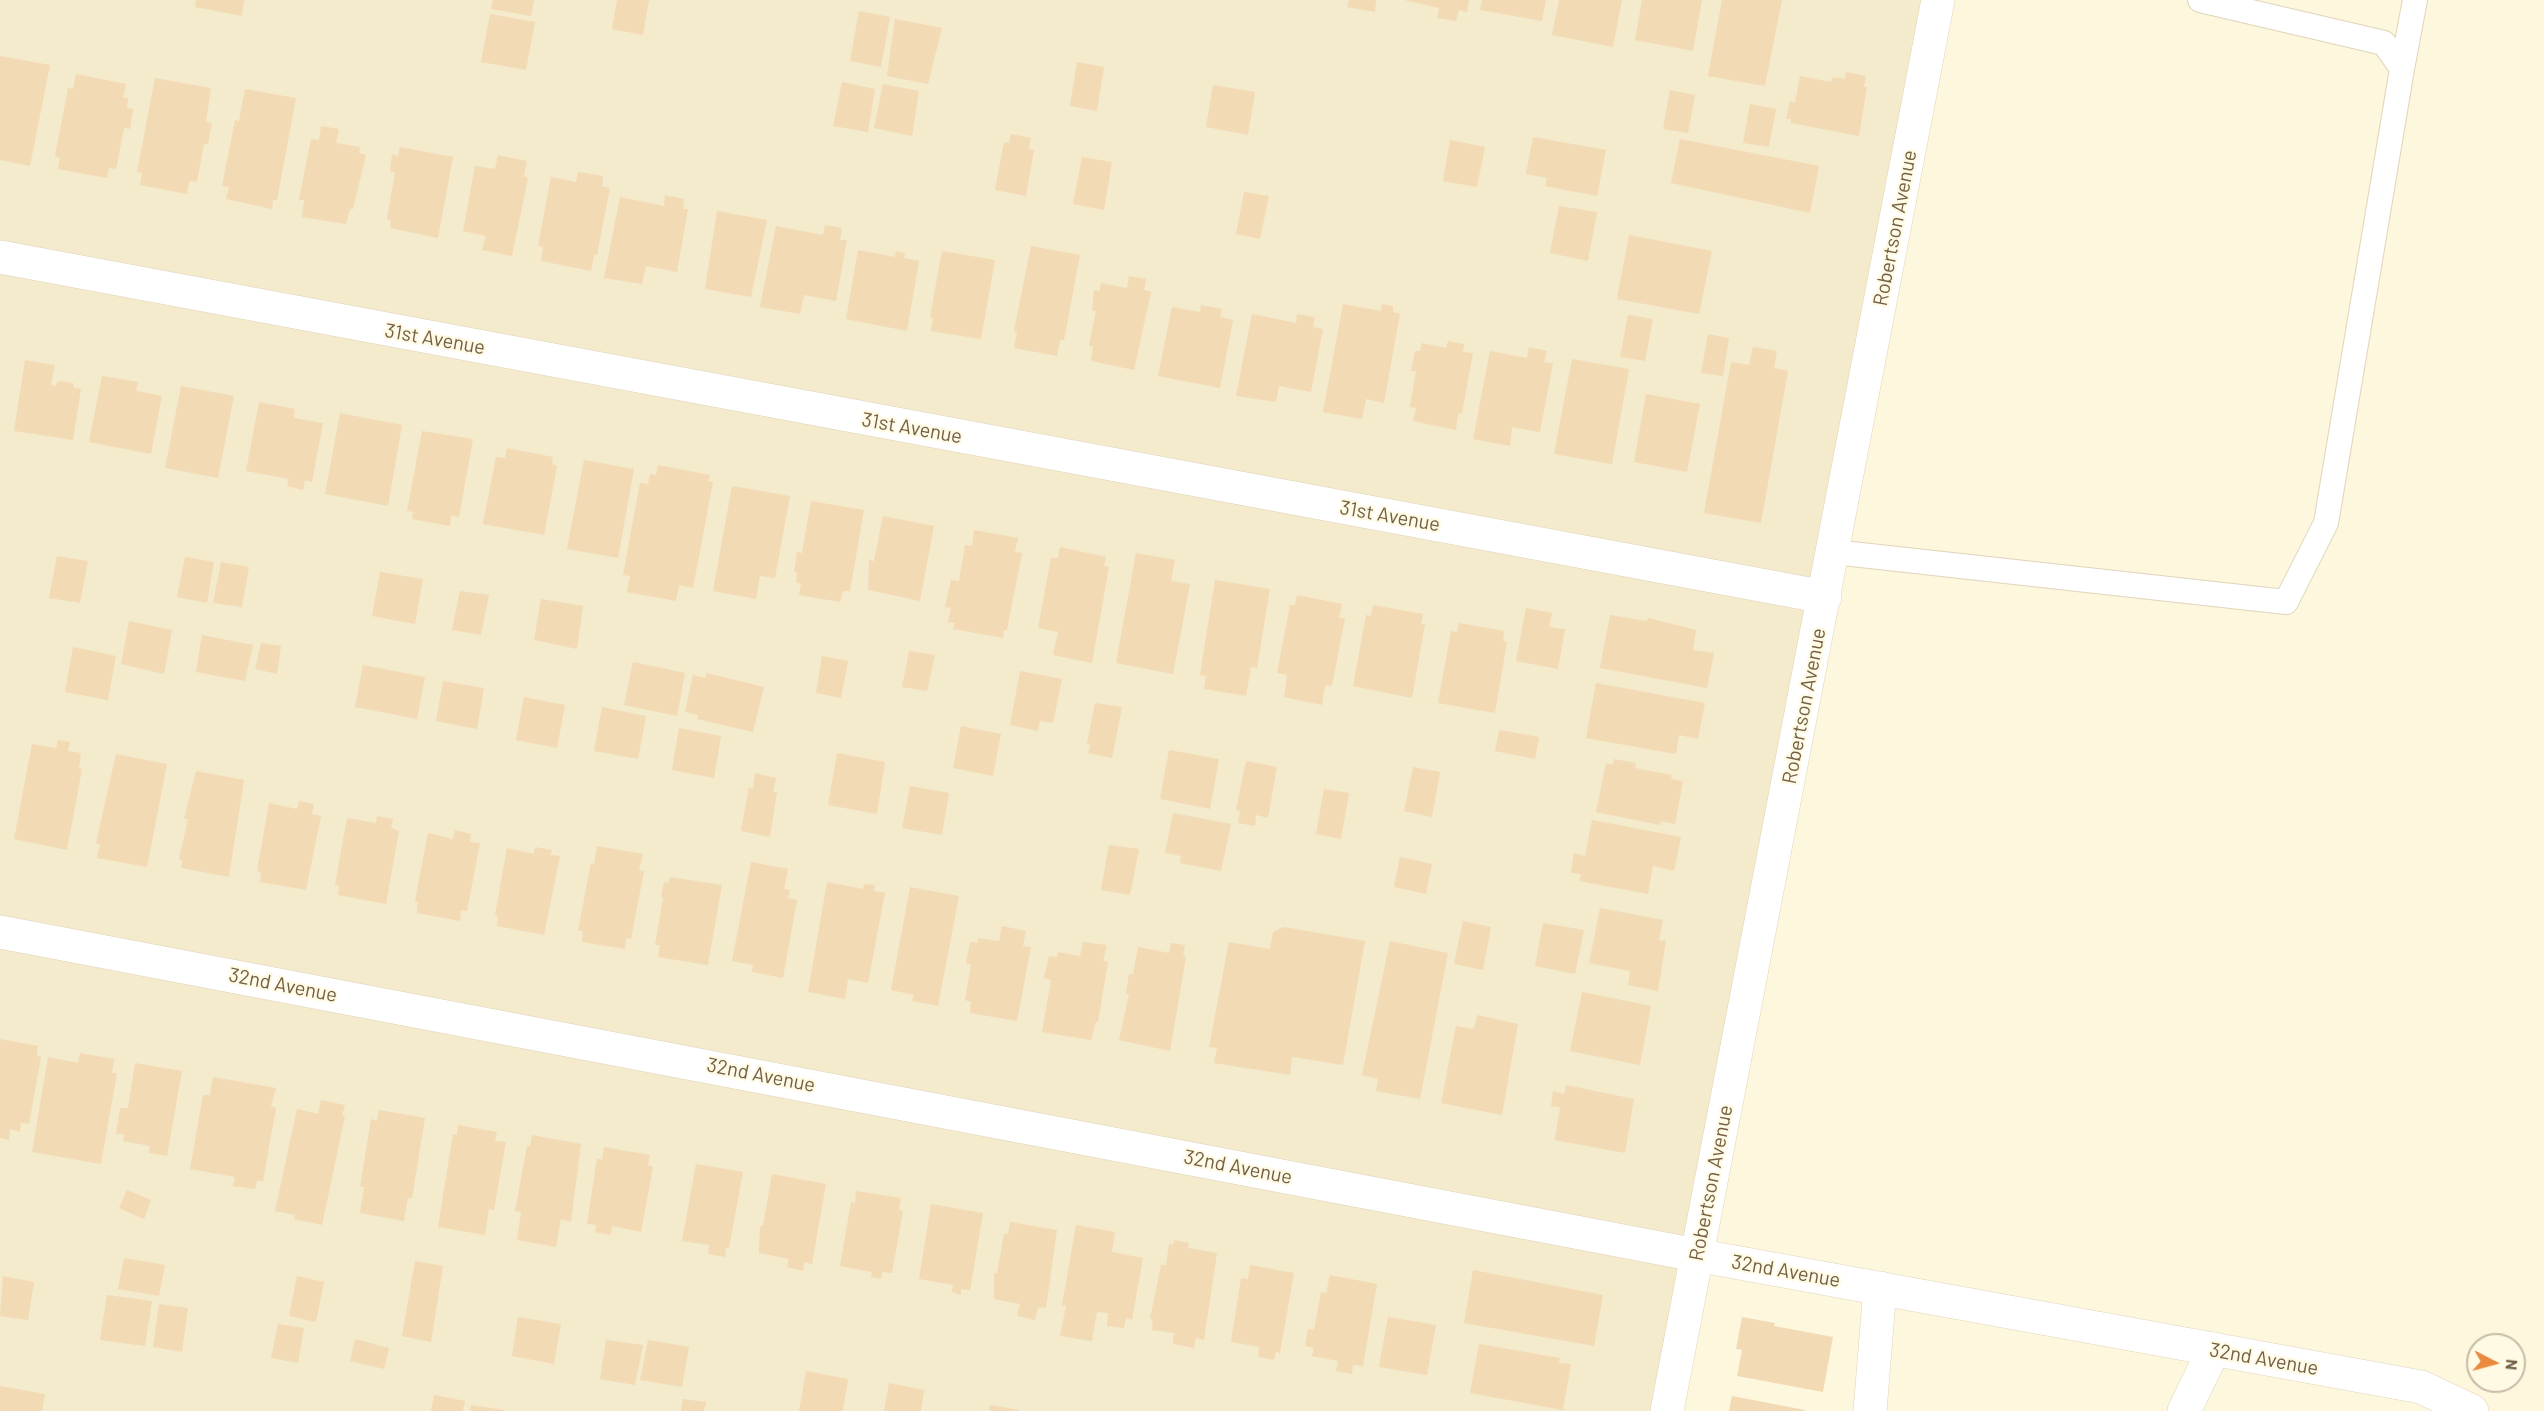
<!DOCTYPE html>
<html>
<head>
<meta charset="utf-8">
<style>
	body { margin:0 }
	#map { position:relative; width:2544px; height:1411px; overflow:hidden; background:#fdf7de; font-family:Barlow,sans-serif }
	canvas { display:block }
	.north { position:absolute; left:2466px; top:1333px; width:60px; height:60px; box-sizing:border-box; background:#fffae4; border:2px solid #c7bca5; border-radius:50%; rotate:96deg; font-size:16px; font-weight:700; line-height:24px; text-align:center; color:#725f46 }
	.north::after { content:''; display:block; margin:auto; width:21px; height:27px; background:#ea8a3f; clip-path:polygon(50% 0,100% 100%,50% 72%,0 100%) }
</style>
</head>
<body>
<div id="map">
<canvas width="2544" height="1411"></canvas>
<div class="north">N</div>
</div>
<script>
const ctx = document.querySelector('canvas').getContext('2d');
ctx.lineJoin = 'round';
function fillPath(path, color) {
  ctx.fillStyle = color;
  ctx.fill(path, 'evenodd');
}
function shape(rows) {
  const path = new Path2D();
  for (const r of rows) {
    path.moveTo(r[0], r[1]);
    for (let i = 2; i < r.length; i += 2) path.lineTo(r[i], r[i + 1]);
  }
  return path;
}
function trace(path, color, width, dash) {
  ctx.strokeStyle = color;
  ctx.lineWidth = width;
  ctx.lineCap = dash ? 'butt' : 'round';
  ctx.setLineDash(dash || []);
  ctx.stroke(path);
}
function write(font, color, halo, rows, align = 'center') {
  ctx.font = font + ' Barlow,sans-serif';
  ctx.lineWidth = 4.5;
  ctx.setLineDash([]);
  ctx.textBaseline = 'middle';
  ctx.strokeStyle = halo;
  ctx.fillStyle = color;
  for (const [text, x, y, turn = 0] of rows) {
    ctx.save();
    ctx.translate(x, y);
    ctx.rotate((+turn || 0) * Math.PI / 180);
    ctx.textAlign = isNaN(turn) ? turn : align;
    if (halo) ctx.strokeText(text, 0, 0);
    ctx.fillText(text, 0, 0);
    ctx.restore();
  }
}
const residential = shape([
	[0,0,1938,0,1667,1411,0,1411]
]);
const building = shape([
	[196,0,244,0,242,16,195,7],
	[493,0,534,0,531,16,491,9],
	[617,0,649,0,643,35,612,29],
	[1349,0,1376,0,1375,12,1347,7],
	[1404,0,1469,0,1467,12,1459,10,1456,21,1437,18,1439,8],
	[1482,0,1546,0,1542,21,1480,10],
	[1559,0,1622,0,1613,47,1552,35],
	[1642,0,1702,0,1693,51,1635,40],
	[1722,0,1782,0,1765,86,1708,76],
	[859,11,890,17,881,67,850,61],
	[490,14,535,22,526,70,481,62],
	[895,19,942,28,928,84,887,76],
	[0,56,50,65,30,166,0,160],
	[1077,62,1104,67,1097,111,1070,106],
	[1846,72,1866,76,1864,87,1867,87,1859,136,1791,123,1791,119,1786,119,1790,101,1795,103,1800,76,1831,82,1833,77,1845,79],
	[76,74,126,84,123,98,128,98,127,108,133,109,130,129,124,128,116,169,109,168,107,178,58,169,60,158,55,156,68,88,73,89],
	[155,78,211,88,206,122,212,123,208,144,204,144,197,182,189,181,187,194,140,185,142,173,137,172],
	[842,82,875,89,868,132,833,126],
	[883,84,919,91,912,136,874,128],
	[1213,85,1255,92,1248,135,1206,127],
	[245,89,296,98,277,200,273,200,272,209,226,199,229,187,222,186,235,120,239,121],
	[1670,90,1695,95,1688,133,1663,129],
	[1750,104,1776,109,1769,147,1743,143],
	[321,126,339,129,336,143,360,147,359,153,366,155,353,209,350,209,346,224,302,217,304,200,299,200,311,139,319,140],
	[1011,134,1031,138,1029,149,1034,150,1026,196,995,190,1004,142,1009,143],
	[1533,137,1606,150,1597,196,1545,186,1547,178,1526,174],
	[1680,139,1819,166,1810,213,1671,183],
	[1450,140,1485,147,1477,187,1443,181],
	[400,147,453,157,438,238,390,228,391,220,387,219,395,172,390,171,392,154,398,156],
	[498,155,527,161,524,176,528,178,512,256,482,250,486,236,463,231,475,166,495,169],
	[1082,157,1112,162,1104,210,1073,204],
	[578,172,603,176,602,186,610,188,597,255,594,255,591,271,541,261,543,247,538,246,551,177,576,182],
	[1244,192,1269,196,1260,239,1236,234],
	[665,195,684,199,683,209,688,209,677,272,646,266,642,284,604,278,620,197,664,206],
	[1559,206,1597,212,1588,261,1550,253],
	[717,211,767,220,751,297,705,289],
	[825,225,842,228,840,240,847,240,836,301,804,295,800,314,760,307,776,226,823,235],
	[1629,235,1712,251,1699,314,1617,299],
	[1031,246,1080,255,1064,340,1060,340,1057,356,1014,348,1017,332,1014,331],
	[858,250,895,257,896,251,905,253,904,258,919,261,907,331,846,319],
	[942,251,995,260,981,339,931,331,933,318,930,317],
	[1129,276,1146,279,1144,290,1151,292,1134,370,1091,361,1093,346,1089,346,1096,311,1092,310,1094,290,1100,291,1101,283,1127,288],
	[1343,304,1381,311,1382,304,1393,306,1393,312,1400,314,1384,403,1366,399,1362,419,1323,412],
	[1201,305,1222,309,1220,317,1233,320,1220,388,1158,376,1172,307,1200,312],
	[1252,314,1296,323,1297,314,1315,317,1313,327,1323,329,1311,392,1279,386,1276,402,1236,396],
	[1628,315,1653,319,1645,361,1620,357],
	[1708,334,1729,338,1723,376,1701,373],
	[1448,341,1464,344,1463,352,1473,353,1462,413,1458,414,1456,430,1413,421,1416,408,1410,407,1416,371,1411,371,1415,351,1420,351,1422,343,1446,348],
	[1529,347,1547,351,1544,362,1553,363,1540,432,1512,427,1510,446,1473,439,1490,351,1527,358],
	[1753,347,1777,351,1774,368,1788,371,1761,523,1704,513,1731,362,1749,365],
	[1572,359,1629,369,1612,464,1554,454],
	[25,360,55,365,51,385,55,386,59,381,73,383,74,388,81,389,73,440,14,431],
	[102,376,138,382,136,391,162,396,151,454,89,442],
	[181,386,234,396,218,478,165,468],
	[1646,394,1700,404,1687,472,1634,462],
	[259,402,295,409,294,418,323,423,312,482,305,480,303,490,287,486,289,479,246,471],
	[340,413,402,425,388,506,325,494],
	[422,431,473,439,459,517,451,516,450,526,412,519,413,512,407,511],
	[507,448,553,457,552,464,557,466,544,535,483,524,496,457,505,458],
	[584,460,634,469,618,558,567,549],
	[658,465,710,475,708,481,713,482,693,588,679,585,676,601,627,592,630,576,623,575,640,483,648,484,650,474,656,475],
	[732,486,790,496,775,578,760,576,756,599,713,591],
	[811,501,864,510,850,591,843,591,840,602,799,595,801,584,796,582,797,573,794,572,797,552,802,553],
	[883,516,934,526,920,601,868,590,869,560,874,561],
	[974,530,1018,538,1015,552,1022,553,1007,630,1004,630,1003,638,953,629,955,623,948,622,951,608,945,607,951,580,959,581,965,545,972,546],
	[1060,547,1106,557,1104,566,1109,567,1092,663,1053,655,1058,632,1038,628,1051,558,1058,558],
	[1136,553,1175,560,1171,581,1190,584,1173,674,1116,663],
	[57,556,88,561,80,603,49,598],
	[185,557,214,562,207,603,177,597],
	[221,562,249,567,242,607,213,603],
	[380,572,423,579,415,624,372,616],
	[1215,580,1270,589,1257,668,1251,667,1246,696,1204,689,1206,676,1200,675],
	[460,591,489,595,481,635,452,630],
	[1297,595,1342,604,1339,618,1345,618,1332,686,1325,685,1322,705,1284,697,1287,675,1277,673,1290,605,1295,605],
	[541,599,583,606,577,649,534,640],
	[1373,605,1423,614,1421,624,1425,624,1412,698,1353,686,1366,615,1371,616],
	[1526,608,1552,613,1549,627,1565,629,1558,669,1516,661],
	[1610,615,1647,621,1648,618,1696,630,1693,650,1714,653,1707,688,1600,668],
	[129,621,172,630,164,674,121,664],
	[1459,623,1504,631,1503,641,1507,642,1495,713,1438,703,1451,631,1457,632],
	[202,635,253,645,245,681,196,672],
	[261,643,281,646,277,674,255,669],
	[73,647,116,656,108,700,65,692],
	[909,651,935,655,927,691,902,687],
	[822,656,848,661,841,698,816,693],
	[633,662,685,673,677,716,624,705],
	[363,665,425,677,417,719,355,707],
	[1020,671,1062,679,1053,723,1040,721,1038,731,1010,725],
	[707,673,764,687,753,732,697,719,698,715,685,712,693,675,705,678],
	[443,681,484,688,477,729,436,721],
	[1596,683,1705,703,1698,739,1679,735,1676,754,1586,738],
	[524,697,565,705,557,748,516,740],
	[1095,703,1122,707,1112,758,1088,753,1090,745,1087,744],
	[602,707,646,716,638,759,594,751],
	[961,726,1001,734,993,776,953,768],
	[679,728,721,736,714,778,672,770],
	[1499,730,1539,737,1535,759,1495,751],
	[58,740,70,742,68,751,81,753,79,768,82,769,67,850,14,839,32,744,56,748],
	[1169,750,1219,759,1210,809,1160,799],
	[837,753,885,762,877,814,828,805],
	[116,754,167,764,147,867,97,858,100,844,96,843],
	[1614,759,1636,763,1635,768,1672,775,1671,779,1683,781,1675,824,1661,821,1660,825,1596,812,1606,763,1613,765],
	[1246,761,1277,767,1268,818,1256,815,1255,826,1238,823,1240,811,1236,810],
	[1413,767,1440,772,1432,817,1404,811],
	[196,771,244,780,229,877,181,868,182,860,179,859,188,819,184,819],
	[755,773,776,778,773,792,777,792,770,837,741,831,749,787,753,789],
	[910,786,949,793,942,835,902,828],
	[1324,789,1349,793,1341,839,1316,834],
	[299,801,314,804,312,814,321,816,306,890,260,882,261,872,257,871,269,803,297,809],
	[1173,813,1231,824,1221,871,1180,863,1181,856,1165,853],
	[377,816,393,819,391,828,399,831,386,904,338,895,339,886,335,885,347,818,376,823],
	[1592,820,1681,837,1674,871,1653,866,1648,894,1579,881,1581,874,1571,873,1574,853,1585,856],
	[455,830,471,834,470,842,480,843,467,911,461,910,460,921,417,913,418,902,415,901,428,833,453,839],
	[1109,845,1139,849,1130,895,1101,890],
	[597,846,643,854,639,870,644,871,631,939,626,938,625,949,582,942,583,931,578,931,591,863,594,865],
	[535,847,552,850,550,855,560,856,544,935,497,926,498,916,495,915,507,848,534,854],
	[1400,857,1432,864,1426,894,1394,887],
	[751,862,788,869,784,889,790,890,788,898,797,900,783,978,752,972,753,965,732,961],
	[670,877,722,885,708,965,658,957,660,945,655,945,663,898,661,897,664,882,668,883],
	[827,882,863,889,864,884,875,885,874,891,885,893,868,983,848,979,845,999,808,992],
	[910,887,959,896,938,1006,912,1001,914,995,891,990],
	[1600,908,1663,920,1659,940,1666,941,1658,991,1628,985,1630,971,1589,963],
	[1463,921,1491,927,1483,970,1454,964],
	[1543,923,1584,930,1575,974,1535,966],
	[1002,926,1026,931,1023,946,1031,947,1017,1021,970,1013,971,1002,965,1000,971,964,966,963,970,942,977,943,978,938,999,941],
	[1284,927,1365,941,1343,1065,1292,1057,1290,1075,1214,1063,1217,1048,1209,1047,1229,942,1270,949,1273,932],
	[1390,941,1448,953,1420,1099,1376,1091,1378,1079,1362,1075],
	[1083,942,1107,945,1103,961,1108,962,1098,1022,1096,1022,1091,1040,1042,1032,1051,980,1044,978,1049,956,1057,957,1058,952,1080,956],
	[1171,943,1185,945,1183,956,1186,957,1170,1051,1119,1040,1129,994,1126,993,1129,974,1133,974,1138,947,1169,953],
	[1582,992,1651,1006,1640,1065,1570,1051],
	[1477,1015,1518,1024,1502,1115,1441,1103,1456,1026,1474,1029],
	[0,1039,38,1046,37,1056,41,1057,29,1124,21,1123,20,1132,10,1129,9,1140,0,1138],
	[80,1053,114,1059,112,1073,117,1073,101,1164,32,1152,48,1057,78,1063],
	[135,1063,182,1071,167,1156,149,1153,150,1146,123,1141,124,1134,116,1134,120,1108,128,1108],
	[213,1077,276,1088,271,1106,276,1108,263,1181,257,1181,255,1189,233,1186,235,1177,190,1169,203,1095,210,1095],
	[1566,1085,1634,1099,1625,1153,1555,1140,1560,1107,1551,1106,1553,1091,1564,1094],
	[321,1100,345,1105,342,1115,345,1116,322,1225,294,1219,295,1215,275,1211,297,1109,318,1114],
	[379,1110,425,1118,412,1198,408,1198,404,1221,360,1213,364,1187,360,1187,371,1119,377,1121],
	[458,1125,497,1132,495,1141,506,1142,494,1210,489,1209,485,1235,438,1227,453,1134,457,1135],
	[532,1135,581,1144,571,1222,561,1219,556,1247,517,1240,521,1212,515,1211,527,1146,530,1146],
	[604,1147,650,1155,648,1165,653,1167,641,1232,612,1226,611,1235,595,1232,596,1225,587,1224,597,1158,602,1160],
	[696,1164,743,1172,729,1248,726,1248,725,1257,708,1254,709,1245,682,1241],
	[772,1174,826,1184,812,1264,804,1262,803,1271,787,1267,789,1259,759,1253,760,1226,763,1226],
	[127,1190,151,1200,144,1219,119,1208],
	[856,1191,901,1198,899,1210,903,1211,892,1273,882,1272,881,1279,871,1277,872,1272,840,1266,851,1202,855,1203],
	[931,1204,983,1213,970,1290,961,1289,961,1295,952,1292,953,1285,919,1279],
	[1010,1222,1057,1230,1046,1308,1038,1307,1035,1320,1017,1316,1020,1304,994,1299,994,1273,997,1274,1004,1234,1008,1234],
	[1076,1225,1115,1232,1112,1252,1143,1258,1132,1320,1126,1318,1124,1328,1107,1326,1108,1313,1097,1312,1092,1341,1060,1336,1066,1306,1062,1305],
	[1174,1240,1189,1243,1188,1248,1217,1253,1204,1340,1196,1338,1194,1348,1173,1344,1174,1333,1152,1330,1153,1319,1150,1319,1161,1265,1166,1265,1169,1244,1173,1245],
	[124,1258,165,1265,159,1296,118,1289],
	[415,1261,443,1266,431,1342,402,1336],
	[1250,1265,1294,1273,1280,1353,1276,1352,1274,1360,1258,1357,1259,1347,1231,1342,1241,1278,1248,1279],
	[1473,1270,1603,1295,1594,1346,1464,1323],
	[1330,1275,1377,1284,1363,1366,1353,1365,1352,1374,1336,1371,1338,1361,1312,1356,1314,1348,1305,1346,1308,1329,1314,1330,1321,1292,1326,1293],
	[3,1276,34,1282,28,1320,0,1316],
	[297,1276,324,1282,316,1322,289,1316],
	[107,1295,152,1301,145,1346,100,1340],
	[159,1304,188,1308,182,1352,153,1347],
	[518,1317,561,1324,554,1364,512,1356],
	[1388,1317,1436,1325,1427,1375,1379,1367],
	[1742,1317,1775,1323,1774,1326,1833,1337,1823,1392,1737,1376,1742,1350,1736,1349],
	[278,1324,304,1328,298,1363,271,1358],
	[355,1339,389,1348,384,1369,350,1361],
	[606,1340,643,1345,635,1385,600,1379],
	[648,1340,689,1347,682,1387,640,1380],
	[1479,1344,1560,1358,1559,1363,1571,1364,1563,1410,1470,1393],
	[806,1371,848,1379,843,1411,799,1411],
	[889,1383,924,1390,921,1411,884,1411],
	[0,1386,45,1394,42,1411,0,1411],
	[434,1395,465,1401,463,1411,431,1411],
	[1732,1396,1805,1410,1805,1411,1729,1411],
	[683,1399,706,1402,704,1411,681,1411],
	[471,1405,504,1410,504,1411,470,1411],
	[990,1405,1019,1410,1018,1411,989,1411]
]);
const lane = shape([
	[2402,69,2415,0],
	[1834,552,2286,602,2326,523,2402,69,2384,43,2200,0]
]);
const street = shape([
	[0,257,1825,597],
	[0,932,1696,1255,2421,1387,2472,1411],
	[1870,1411,1880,1288],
	[2184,1411,2214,1349]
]);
const secondary = shape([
	[1667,1411,1938,0]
]);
const streetNames = [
	["Robertson Avenue",1895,228,-79],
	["31st Avenue",435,339,10],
	["31st Avenue",912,428,10],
	["31st Avenue",1390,516,10],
	["Robertson Avenue",1804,706,-79],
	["32nd Avenue",283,985,11],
	["32nd Avenue",761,1075,11],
	["32nd Avenue",1238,1167,11],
	["Robertson Avenue",1711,1183,-79],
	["32nd Avenue",1786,1271,10],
	["32nd Avenue",2264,1359,10]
];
fillPath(residential, '#f4eacc');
fillPath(building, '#f2dab5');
trace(lane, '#e0d4ba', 26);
trace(street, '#e0d4ba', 34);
trace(secondary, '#e2d4b5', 34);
trace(lane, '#fff', 24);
trace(street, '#fff', 33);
trace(secondary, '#fff', 33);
write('20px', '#725f46', '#fffae4', streetNames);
</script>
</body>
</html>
